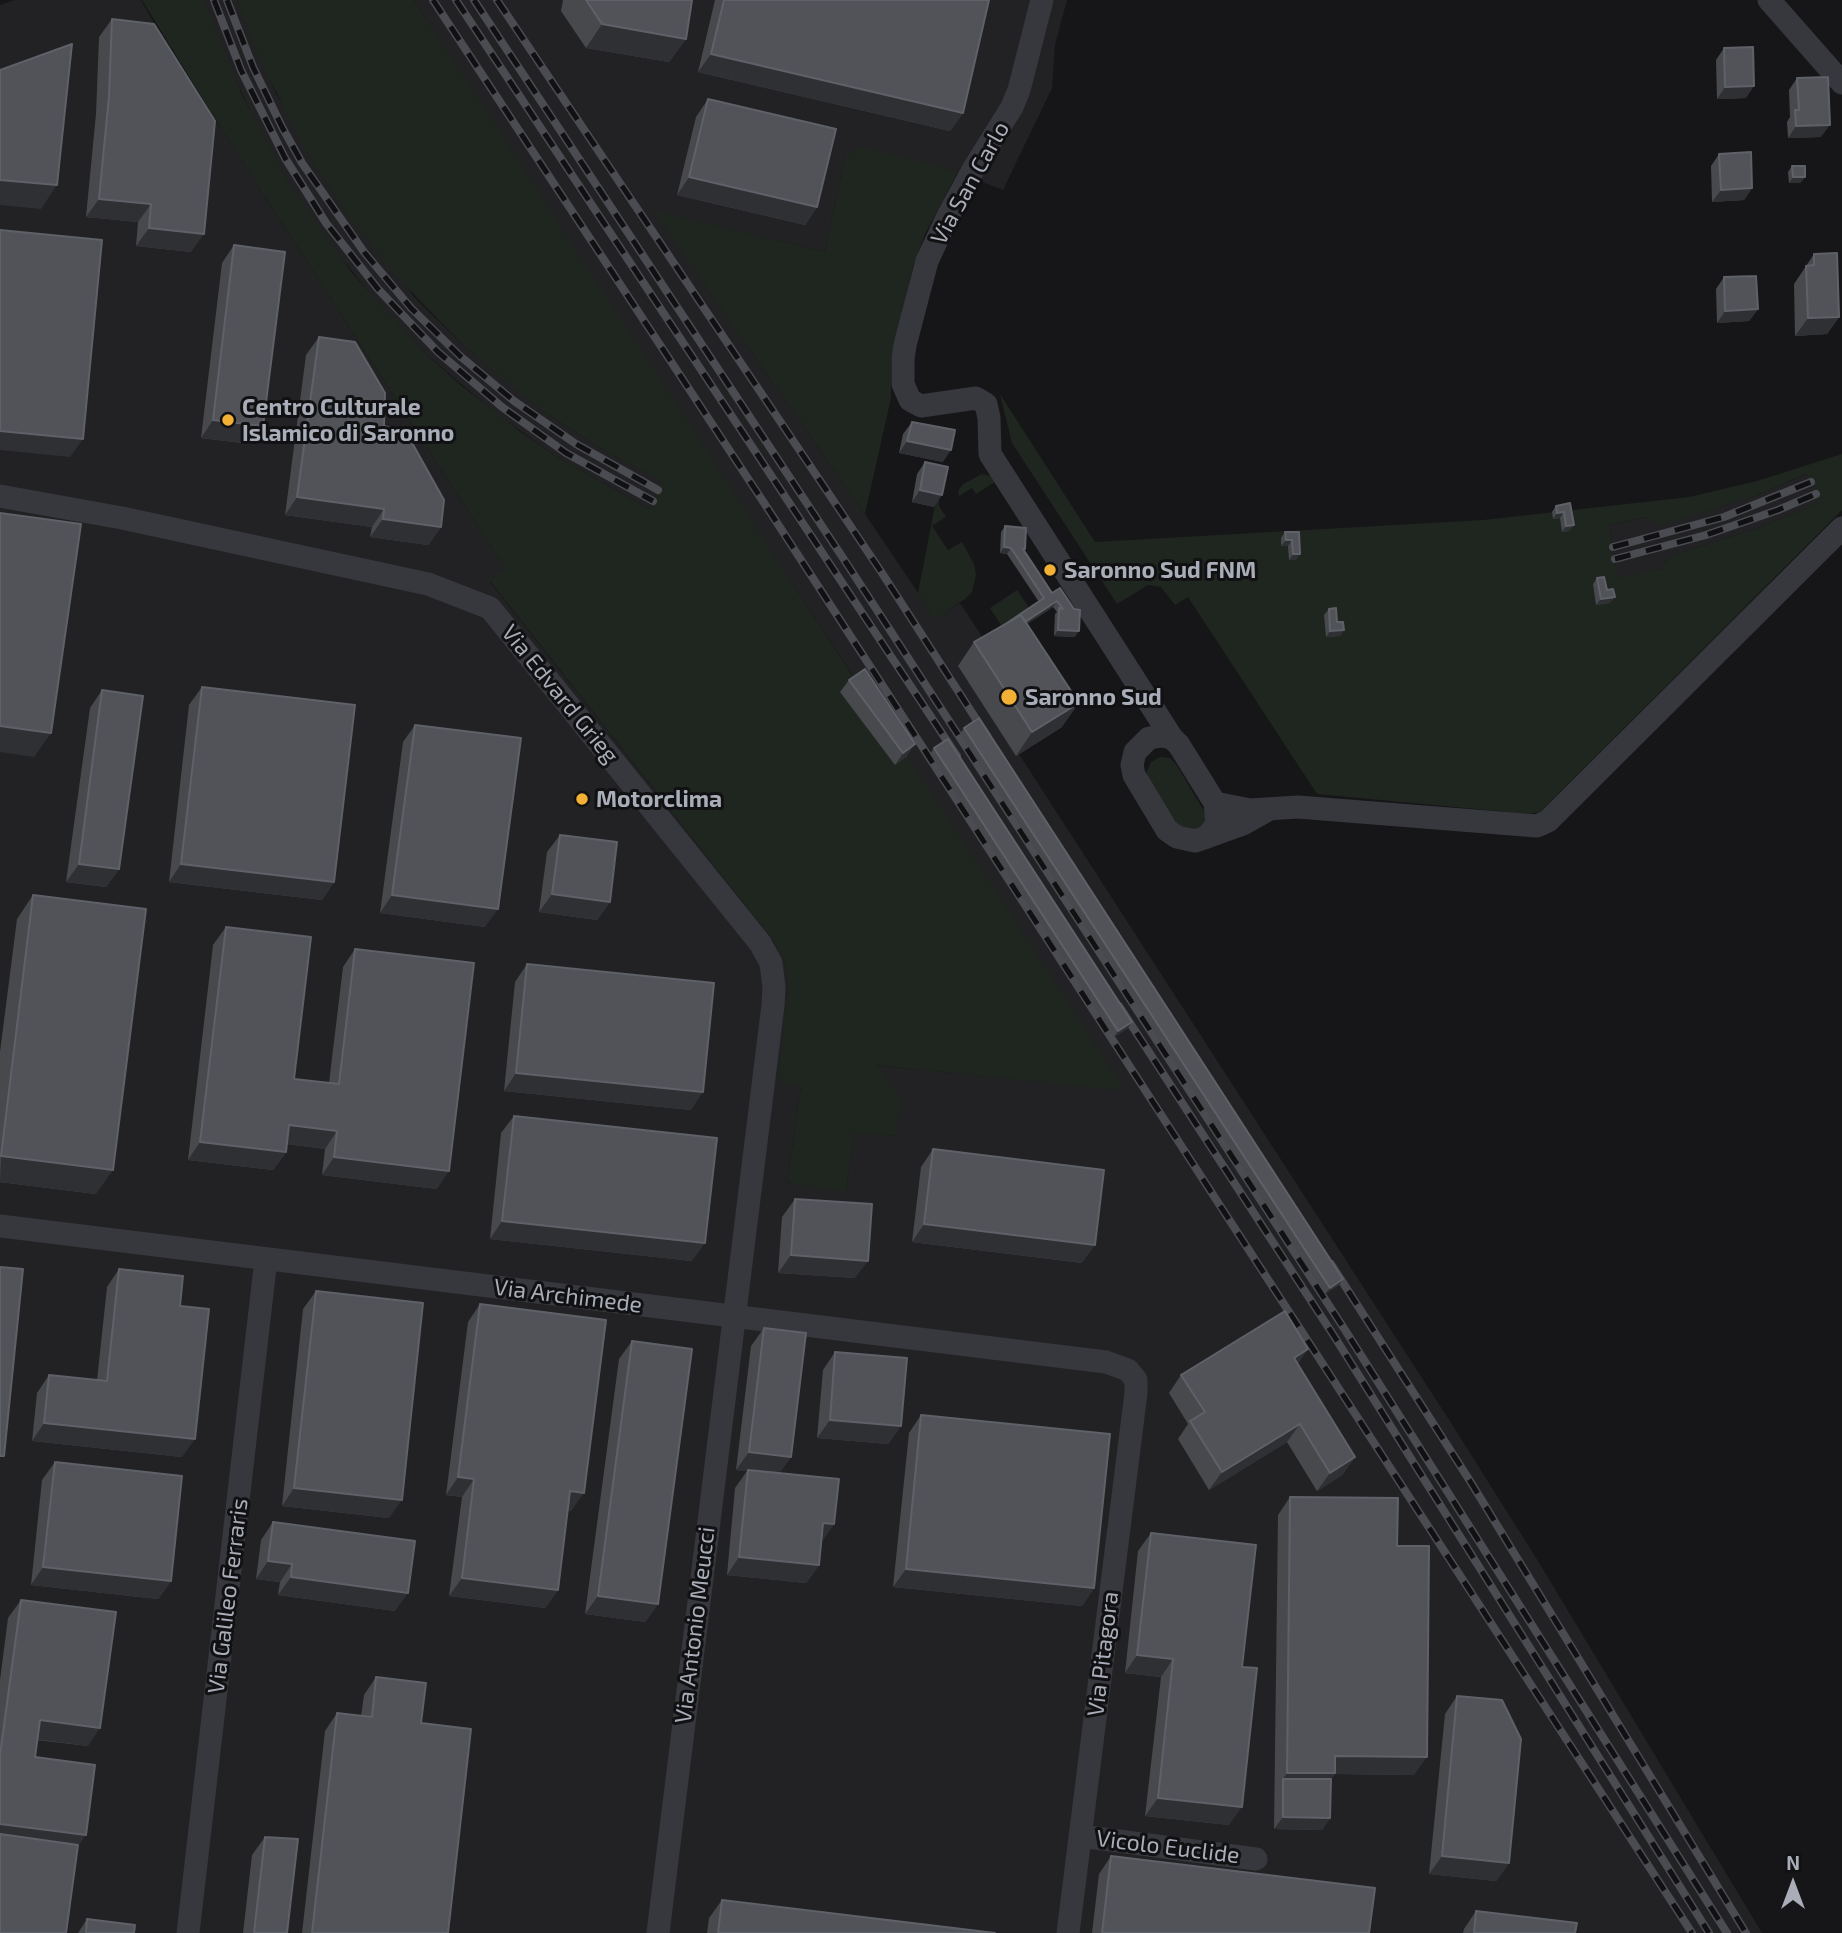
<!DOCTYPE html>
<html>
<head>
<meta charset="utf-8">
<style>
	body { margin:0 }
	#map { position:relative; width:1842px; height:1933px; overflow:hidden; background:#161618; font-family:"Exo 2",sans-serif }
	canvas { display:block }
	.north { position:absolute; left:1758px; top:1849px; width:70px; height:70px; -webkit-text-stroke:5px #111113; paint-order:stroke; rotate:0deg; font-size:19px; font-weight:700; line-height:28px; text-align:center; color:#a8adb8 }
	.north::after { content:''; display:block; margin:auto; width:24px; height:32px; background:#a8adb8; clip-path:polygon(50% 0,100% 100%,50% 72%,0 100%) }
</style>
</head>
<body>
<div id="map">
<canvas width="1842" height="1933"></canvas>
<div class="north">N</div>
</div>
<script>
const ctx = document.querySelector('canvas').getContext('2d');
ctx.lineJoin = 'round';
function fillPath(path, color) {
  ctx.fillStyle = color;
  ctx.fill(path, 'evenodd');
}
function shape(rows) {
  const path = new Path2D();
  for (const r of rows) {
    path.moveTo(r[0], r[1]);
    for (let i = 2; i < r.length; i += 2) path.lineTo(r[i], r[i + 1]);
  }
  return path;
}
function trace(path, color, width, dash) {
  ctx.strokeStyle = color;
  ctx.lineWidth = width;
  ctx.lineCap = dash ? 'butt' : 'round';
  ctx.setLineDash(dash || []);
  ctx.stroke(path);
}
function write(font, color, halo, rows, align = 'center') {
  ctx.font = font + ' "Exo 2",sans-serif';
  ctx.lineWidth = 6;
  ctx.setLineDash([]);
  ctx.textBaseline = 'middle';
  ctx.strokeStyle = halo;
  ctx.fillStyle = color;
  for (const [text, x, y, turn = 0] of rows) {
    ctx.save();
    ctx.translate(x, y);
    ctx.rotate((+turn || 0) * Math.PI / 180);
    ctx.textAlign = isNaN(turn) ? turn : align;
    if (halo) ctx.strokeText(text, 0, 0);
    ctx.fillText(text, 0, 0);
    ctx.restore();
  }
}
const built = shape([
	[15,0,141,0,187,81,222,130,505,568,490,582,772,939,783,958,788,977,787,999,801,1086,787,1183,846,1191,854,1132,896,1136,875,1065,1125,1090,598,287,414,0,1067,0,1055,45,1052,88,1003,190,944,167,845,157,825,252,653,211,865,514,935,618,960,603,989,647,1019,754,1453,1426,1538,1561,1762,1933,0,1933,0,5],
	[204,0,237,0,276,94,414,297,463,345,543,411,598,447,663,481,649,509,554,455,494,412,427,355,374,298,329,243,287,180,264,140,226,59],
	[1807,474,1820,503,1761,527,1670,556,1662,568,1618,579,1609,525,1647,517,1660,525,1755,496]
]);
const green = shape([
	[142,0,204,0,242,95,287,180,352,273,427,355,463,387,522,433,554,455,649,509,662,481,598,447,543,411,514,388,463,345,394,274,350,218,308,155,261,62,237,0,414,0,856,681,895,765,907,756,1126,1091,876,1065,901,1097,896,1136,854,1133,846,1192,787,1183,801,1086,778,1082,787,999,788,977,783,958,772,939,490,581,505,568,222,130],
	[862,147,944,167,958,172,925,234,913,267,891,361,891,398,865,514,652,210,825,252,845,157],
	[1000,394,1095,542,1483,520,1689,497,1757,481,1842,454,1842,510,1540,812,1529,814,1317,794,1188,597,1175,605,1161,587,1148,585,1117,604,1012,443],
	[1806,474,1819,503,1761,527,1670,556,1662,568,1618,578,1609,525,1646,517,1660,526,1755,496],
	[982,474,991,476,995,482,976,494,972,488,959,496,958,491,963,484],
	[940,479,939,506,946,517,932,526,948,550,962,542,974,564,976,575,972,592,965,599,935,619,918,593],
	[1017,590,1031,610,1003,628,990,608],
	[1160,757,1170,758,1176,764,1204,811,1207,820,1201,831,1180,831,1147,777,1147,771,1151,762]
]);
const street = shape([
	[1042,0,1019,90,1012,107,974,168,949,214,927,261,905,345,903,359,903,384,910,400,921,406,976,398,986,404,989,418,990,454,1172,738],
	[1769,0,1842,83],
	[0,496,122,518,428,584,490,608,760,943,771,963,774,988,773,1005,658,1933],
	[1215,803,1250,810,1298,807,1537,826,1548,821,1842,528],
	[1207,837,1217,824,1215,803,1179,745,1172,738,1162,736,1149,738,1135,752,1132,765,1134,775,1167,830,1177,837,1195,841,1207,837,1243,824,1268,810],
	[0,1226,1106,1362,1128,1370,1136,1380,1136,1393,1068,1933],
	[1080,1836,1256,1859],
	[188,1933,266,1259]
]);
const rail = shape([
	[214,0,241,70,285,158,326,223,378,289,438,352,502,407,566,453,653,501],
	[227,0,253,67,282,127,302,163,364,252,411,308,460,356,514,401,576,444,658,490],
	[433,0,770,512,1692,1933],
	[456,0,957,756],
	[474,0,847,564,1345,1330,1727,1933],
	[497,0,882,573,987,736],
	[1613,547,1724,517,1811,482],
	[1615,559,1706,535,1778,510,1816,494],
	[1119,1006,1334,1336,1709,1933],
	[1331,1264,1470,1481,1746,1933]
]);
const wall = shape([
	[563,0,692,0,686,39,669,62,586,48,561,11],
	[715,0,989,0,963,113,950,131,698,72],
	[112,19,191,252,136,246,138,222,86,217,96,114,99,37],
	[1724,48,1746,98,1717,99,1716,60],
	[1797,78,1821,137,1788,138,1787,122,1790,117,1789,90],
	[708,99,817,207,805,225,677,195,696,117],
	[1719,154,1752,188,1744,200,1712,202,1711,166],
	[1792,166,1805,177,1800,183,1789,183,1788,172],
	[234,245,263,426,250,444,201,438,222,263],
	[1814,254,1839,317,1827,334,1795,336,1794,284],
	[1724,277,1758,309,1749,321,1717,323,1716,289],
	[319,337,384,426,441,527,428,545,370,537,372,527,285,515,306,355],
	[912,422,943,462,899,453,903,434],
	[925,462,934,507,912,502,917,474],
	[1570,503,1569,531,1562,532,1560,518,1553,519,1552,512,1556,506],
	[1005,526,1025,549,1024,550,1052,593,1074,609,1075,637,1054,636,1055,614,1057,612,1053,607,1027,624,1062,727,1016,756,958,666,974,642,1006,623,1039,602,1007,554,1000,553,1001,532],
	[1285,532,1299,532,1296,560,1289,560,1288,546,1281,546,1281,538],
	[1597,578,1607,590,1610,603,1596,605,1593,584],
	[1329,609,1337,622,1344,630,1340,636,1326,637,1324,615],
	[849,680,907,756,895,765,840,692],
	[202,687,334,882,322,900,169,882,189,705],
	[102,690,119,869,106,887,66,882,90,708],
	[415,725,485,927,380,913,403,742],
	[964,728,1339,1285,1325,1294,960,734],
	[934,748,1132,1022,1128,1028,1114,1037,930,754],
	[560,835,610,902,597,920,539,912,547,852],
	[33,895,96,1194,0,1182,0,1052,17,919],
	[226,927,294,1079,329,1083,343,967,355,949,437,1189,322,1175,325,1149,286,1144,286,1152,273,1170,188,1160,213,945],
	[527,964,691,1110,504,1091,515,982],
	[514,1116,692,1261,490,1239,501,1133],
	[933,1149,1082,1263,912,1242,921,1167],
	[795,1199,855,1278,778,1273,782,1217],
	[119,1269,180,1306,182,1457,32,1441,37,1393,49,1375,97,1380,107,1287],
	[316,1291,389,1518,282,1506,303,1309],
	[480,1304,571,1511,568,1510,558,1590,545,1608,449,1596,462,1497,446,1495,468,1322],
	[764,1328,791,1457,779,1473,834,1524,821,1542,819,1565,806,1583,727,1575,735,1488,747,1471,736,1470,751,1346],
	[632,1341,658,1604,645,1622,585,1614,619,1359],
	[835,1352,901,1426,888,1444,817,1438,823,1370],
	[1298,1364,1355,1457,1342,1475,1317,1491,1287,1442,1209,1490,1178,1439,1188,1424,1169,1393,1181,1375],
	[921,1415,1094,1588,1082,1606,893,1587,909,1433],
	[55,1462,171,1581,158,1599,31,1585,42,1480],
	[1290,1497,1414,1775,1335,1774,1331,1779,1330,1818,1322,1830,1274,1829,1278,1515],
	[273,1522,395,1611,278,1595,280,1582,256,1579,261,1540],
	[1151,1533,1242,1667,1229,1825,1145,1816,1161,1677,1125,1673,1138,1551],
	[21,1600,88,1746,37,1740,35,1757,0,1933,0,1680,8,1618],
	[376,1677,421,1723,448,1933,302,1933,325,1731,337,1713,361,1716,364,1695],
	[1457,1696,1509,1863,1496,1881,1429,1874,1445,1714],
	[265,1837,287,1933,243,1933,252,1855],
	[1111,1856,1369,1933,1092,1933,1099,1874],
	[722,1900,995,1933,707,1933,709,1918],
	[1476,1911,1575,1933,1463,1933,1464,1929],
	[87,1919,134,1933,78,1933]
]);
const shadedWall = shape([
	[602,24,686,39,669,62,586,48],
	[711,54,963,113,950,131,698,72],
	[1754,86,1746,98,1717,99,1725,87],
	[1830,125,1821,137,1788,138,1796,126],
	[689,177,817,207,805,225,677,195],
	[1793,177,1805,177,1800,183,1789,183],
	[0,180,57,185,41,209,0,205],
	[1752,188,1744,200,1712,202,1721,190],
	[99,199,151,204,138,222,86,217],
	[149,228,204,234,191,252,136,246],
	[1758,309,1749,321,1717,323,1725,311],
	[1839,317,1827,334,1795,336,1808,318],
	[213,420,263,426,250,444,201,438],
	[0,431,83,439,70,457,0,450],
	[907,441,951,450,943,462,899,453],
	[920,490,942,495,934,507,912,502],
	[297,497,384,509,372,527,285,515],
	[1564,512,1560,518,1553,519,1557,513],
	[383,519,441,527,428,545,370,537],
	[1574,525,1569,531,1562,532,1566,526],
	[1286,540,1292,540,1288,546,1281,546],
	[1004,547,1011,548,1007,554,1000,553],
	[1293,554,1300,554,1296,560,1289,560],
	[1615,597,1610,603,1596,605,1601,599],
	[1057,601,1053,607,1015,632,1019,626],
	[1058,630,1079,631,1075,637,1054,636],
	[1344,630,1340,636,1326,637,1330,631],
	[1079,703,1062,727,1016,756,1032,732],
	[0,726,51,733,34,757,0,752],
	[915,744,907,756,895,765,903,753],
	[79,864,119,869,106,887,66,882],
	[181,864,334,882,322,900,169,882],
	[552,894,610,902,597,920,539,912],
	[392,895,498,909,485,927,380,913],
	[1132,1022,1128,1028,1114,1037,1118,1031],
	[516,1073,703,1092,691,1110,504,1091],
	[289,1125,337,1131,325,1149,276,1143],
	[200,1142,286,1152,273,1170,188,1160],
	[1,1156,113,1170,96,1194,0,1182],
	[334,1157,449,1171,437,1189,322,1175],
	[502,1221,705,1243,692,1261,490,1239],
	[924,1224,1095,1245,1082,1263,912,1242],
	[791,1255,868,1261,855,1278,778,1273],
	[1343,1279,1339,1285,1325,1294,1330,1288],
	[1308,1349,1296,1367,1294,1358],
	[830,1420,901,1426,888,1444,817,1438],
	[44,1423,195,1439,182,1457,32,1441],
	[1300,1424,1287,1442,1209,1490,1222,1472],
	[749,1452,791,1457,778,1475,736,1470],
	[1355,1457,1342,1475,1317,1491,1330,1473],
	[458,1477,474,1479,462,1497,446,1495],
	[294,1488,402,1500,389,1518,282,1506],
	[570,1491,584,1493,571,1511,558,1509],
	[823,1523,834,1524,822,1542,810,1541],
	[739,1557,819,1565,806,1583,727,1575],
	[268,1561,292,1564,280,1582,256,1579],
	[43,1567,171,1581,158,1599,31,1585],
	[906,1569,1094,1588,1082,1606,893,1587],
	[291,1577,408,1593,395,1611,278,1595],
	[462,1578,558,1590,545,1608,449,1596],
	[598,1596,658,1604,645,1622,585,1614],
	[1137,1655,1173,1659,1161,1677,1125,1673],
	[40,1720,100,1728,88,1746,27,1738],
	[1335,1756,1427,1757,1414,1775,1335,1774,1322,1791,1283,1779,1287,1773],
	[1158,1798,1242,1807,1229,1825,1145,1816],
	[1283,1817,1330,1818,1322,1830,1274,1829],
	[0,1824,86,1835,73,1853,0,1843],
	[1442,1856,1509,1863,1496,1881,1429,1874]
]);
const building = shape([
	[586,0,692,0,686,39,602,24,586,0],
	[724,0,989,0,963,113,711,54,724,0],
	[112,19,154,24,215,121,204,234,149,228,151,204,99,199,109,96,112,19],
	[72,44,57,185,0,180,0,70,72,44],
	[1753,47,1754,86,1725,87,1724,48,1753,47],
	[1828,77,1830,125,1796,126,1795,110,1799,110,1797,78,1828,77],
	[708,99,836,129,817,207,689,177,708,99],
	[1751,152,1752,188,1721,190,1719,154,1751,152],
	[1792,166,1805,166,1805,177,1793,177,1792,166],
	[0,230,102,240,83,439,0,431,0,230],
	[234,245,285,252,263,426,213,420,234,245],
	[1837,253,1839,317,1808,318,1806,266,1814,265,1814,254,1837,253],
	[1756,276,1758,309,1725,311,1724,277,1756,276],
	[319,337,355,342,385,393,384,426,406,432,444,500,441,527,383,519,384,509,297,497,319,337],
	[912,422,955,430,951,450,907,441,912,422],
	[925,462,948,467,942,495,920,490,925,462],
	[1570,503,1574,525,1566,526,1564,512,1557,513,1556,506,1570,503],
	[0,513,81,524,51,733,0,726,0,513],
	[1005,526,1026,528,1025,549,1023,549,1052,593,1060,588,1074,609,1080,610,1079,631,1058,630,1059,608,1063,609,1057,601,1025,622,1021,615,1007,623,1044,598,1011,548,1004,547,1005,526],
	[1285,532,1299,532,1300,554,1293,554,1292,540,1286,540,1285,532],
	[1604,577,1607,590,1613,589,1615,597,1601,599,1597,578,1604,577],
	[1336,608,1337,622,1343,622,1344,630,1330,631,1329,609,1336,608],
	[1021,615,1079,703,1032,732,974,642,1021,615],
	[865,669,915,744,903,753,849,680,865,669],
	[202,687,355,705,334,882,181,864,202,687],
	[102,690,143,696,119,869,79,864,102,690],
	[979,718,1343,1279,1330,1288,964,728,979,718],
	[415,725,521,738,498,909,392,895,415,725],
	[948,739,1132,1022,1118,1031,934,748,948,739],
	[560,835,617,842,610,902,552,894,560,835],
	[33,895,146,909,113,1170,1,1156,33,895],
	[226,927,311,937,294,1079,339,1084,355,949,474,963,449,1171,334,1157,337,1131,289,1125,286,1152,200,1142,226,927],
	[527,964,714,983,703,1092,516,1073,527,964],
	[514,1116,717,1138,705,1243,502,1221,514,1116],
	[933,1149,1104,1170,1095,1245,924,1224,933,1149],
	[795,1199,872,1204,868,1261,791,1255,795,1199],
	[0,1267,23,1269,4,1456,0,1456,0,1267],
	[119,1269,183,1276,180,1306,209,1309,195,1439,44,1423,49,1375,107,1381,119,1269],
	[316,1291,423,1303,402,1500,294,1488,316,1291],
	[480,1304,606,1320,584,1493,570,1491,558,1590,462,1578,474,1479,458,1477,480,1304],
	[1285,1311,1308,1349,1294,1358,1355,1457,1330,1473,1300,1424,1222,1472,1190,1421,1205,1412,1181,1375,1285,1311],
	[764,1328,806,1333,791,1457,749,1452,764,1328],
	[632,1341,692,1349,658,1604,598,1596,632,1341],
	[835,1352,907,1358,901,1426,830,1420,835,1352],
	[921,1415,1110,1434,1094,1588,906,1569,921,1415],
	[55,1462,182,1476,171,1581,43,1567,55,1462],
	[748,1470,839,1479,834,1524,823,1523,819,1565,739,1557,748,1470],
	[1290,1497,1398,1498,1397,1546,1429,1546,1427,1757,1335,1756,1335,1773,1287,1773,1290,1497],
	[273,1522,415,1541,408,1593,291,1577,292,1564,268,1561,273,1522],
	[1151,1533,1256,1545,1242,1667,1257,1668,1242,1807,1158,1798,1173,1659,1137,1655,1151,1533],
	[21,1600,116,1612,100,1728,40,1720,35,1757,95,1765,86,1835,0,1824,0,1755,21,1600],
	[376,1677,426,1683,421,1723,471,1729,448,1933,312,1933,337,1713,372,1717,376,1677],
	[1457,1696,1502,1700,1521,1739,1509,1863,1442,1856,1457,1696],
	[1283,1779,1331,1779,1330,1818,1283,1817,1283,1779],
	[0,1834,78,1845,66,1933,0,1933,0,1834],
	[265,1837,298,1839,287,1933,254,1933,265,1837],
	[1111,1856,1375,1888,1369,1933,1102,1933,1111,1856],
	[722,1900,995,1933,718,1933,722,1900],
	[1476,1911,1577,1923,1575,1933,1474,1933,1476,1911],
	[87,1919,135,1925,134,1933,86,1933,87,1919]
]);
const markers = [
	[228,420,7,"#f2b134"],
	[1050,570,7,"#f2b134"],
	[1009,697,9,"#f2b134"],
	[582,799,7,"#f2b134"]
];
const streetNames = [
	["Via San Carlo",970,183,-61],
	["Via Edvard Grieg",560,694,51],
	["Via Archimede",568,1296,7],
	["Via Galileo Ferraris",228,1596,-83],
	["Via Antonio Meucci",695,1625,-83],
	["Via Pitagora",1103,1654,-83],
	["Vicolo Euclide",1168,1847,7]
];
const poiNames = [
	["Centro Culturale",242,407],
	["Islamico di Saronno",242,433],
	["Saronno Sud FNM",1064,570],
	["Saronno Sud",1025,697],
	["Motorclima",596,799]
];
fillPath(built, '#222225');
fillPath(green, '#1e261f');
trace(street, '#37383d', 23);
trace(rail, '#4a4c52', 8);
trace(rail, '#111113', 5, [16]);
fillPath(wall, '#47494d');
fillPath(shadedWall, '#2f3033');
fillPath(building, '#525359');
trace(building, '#5f6168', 2);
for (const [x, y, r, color] of markers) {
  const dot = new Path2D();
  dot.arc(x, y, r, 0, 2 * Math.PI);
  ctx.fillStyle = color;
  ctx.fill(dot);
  trace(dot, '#111113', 2.5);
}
write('23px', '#a8adb8', '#111113', streetNames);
write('bold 23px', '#a8adb8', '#111113', poiNames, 'left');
</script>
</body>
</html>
